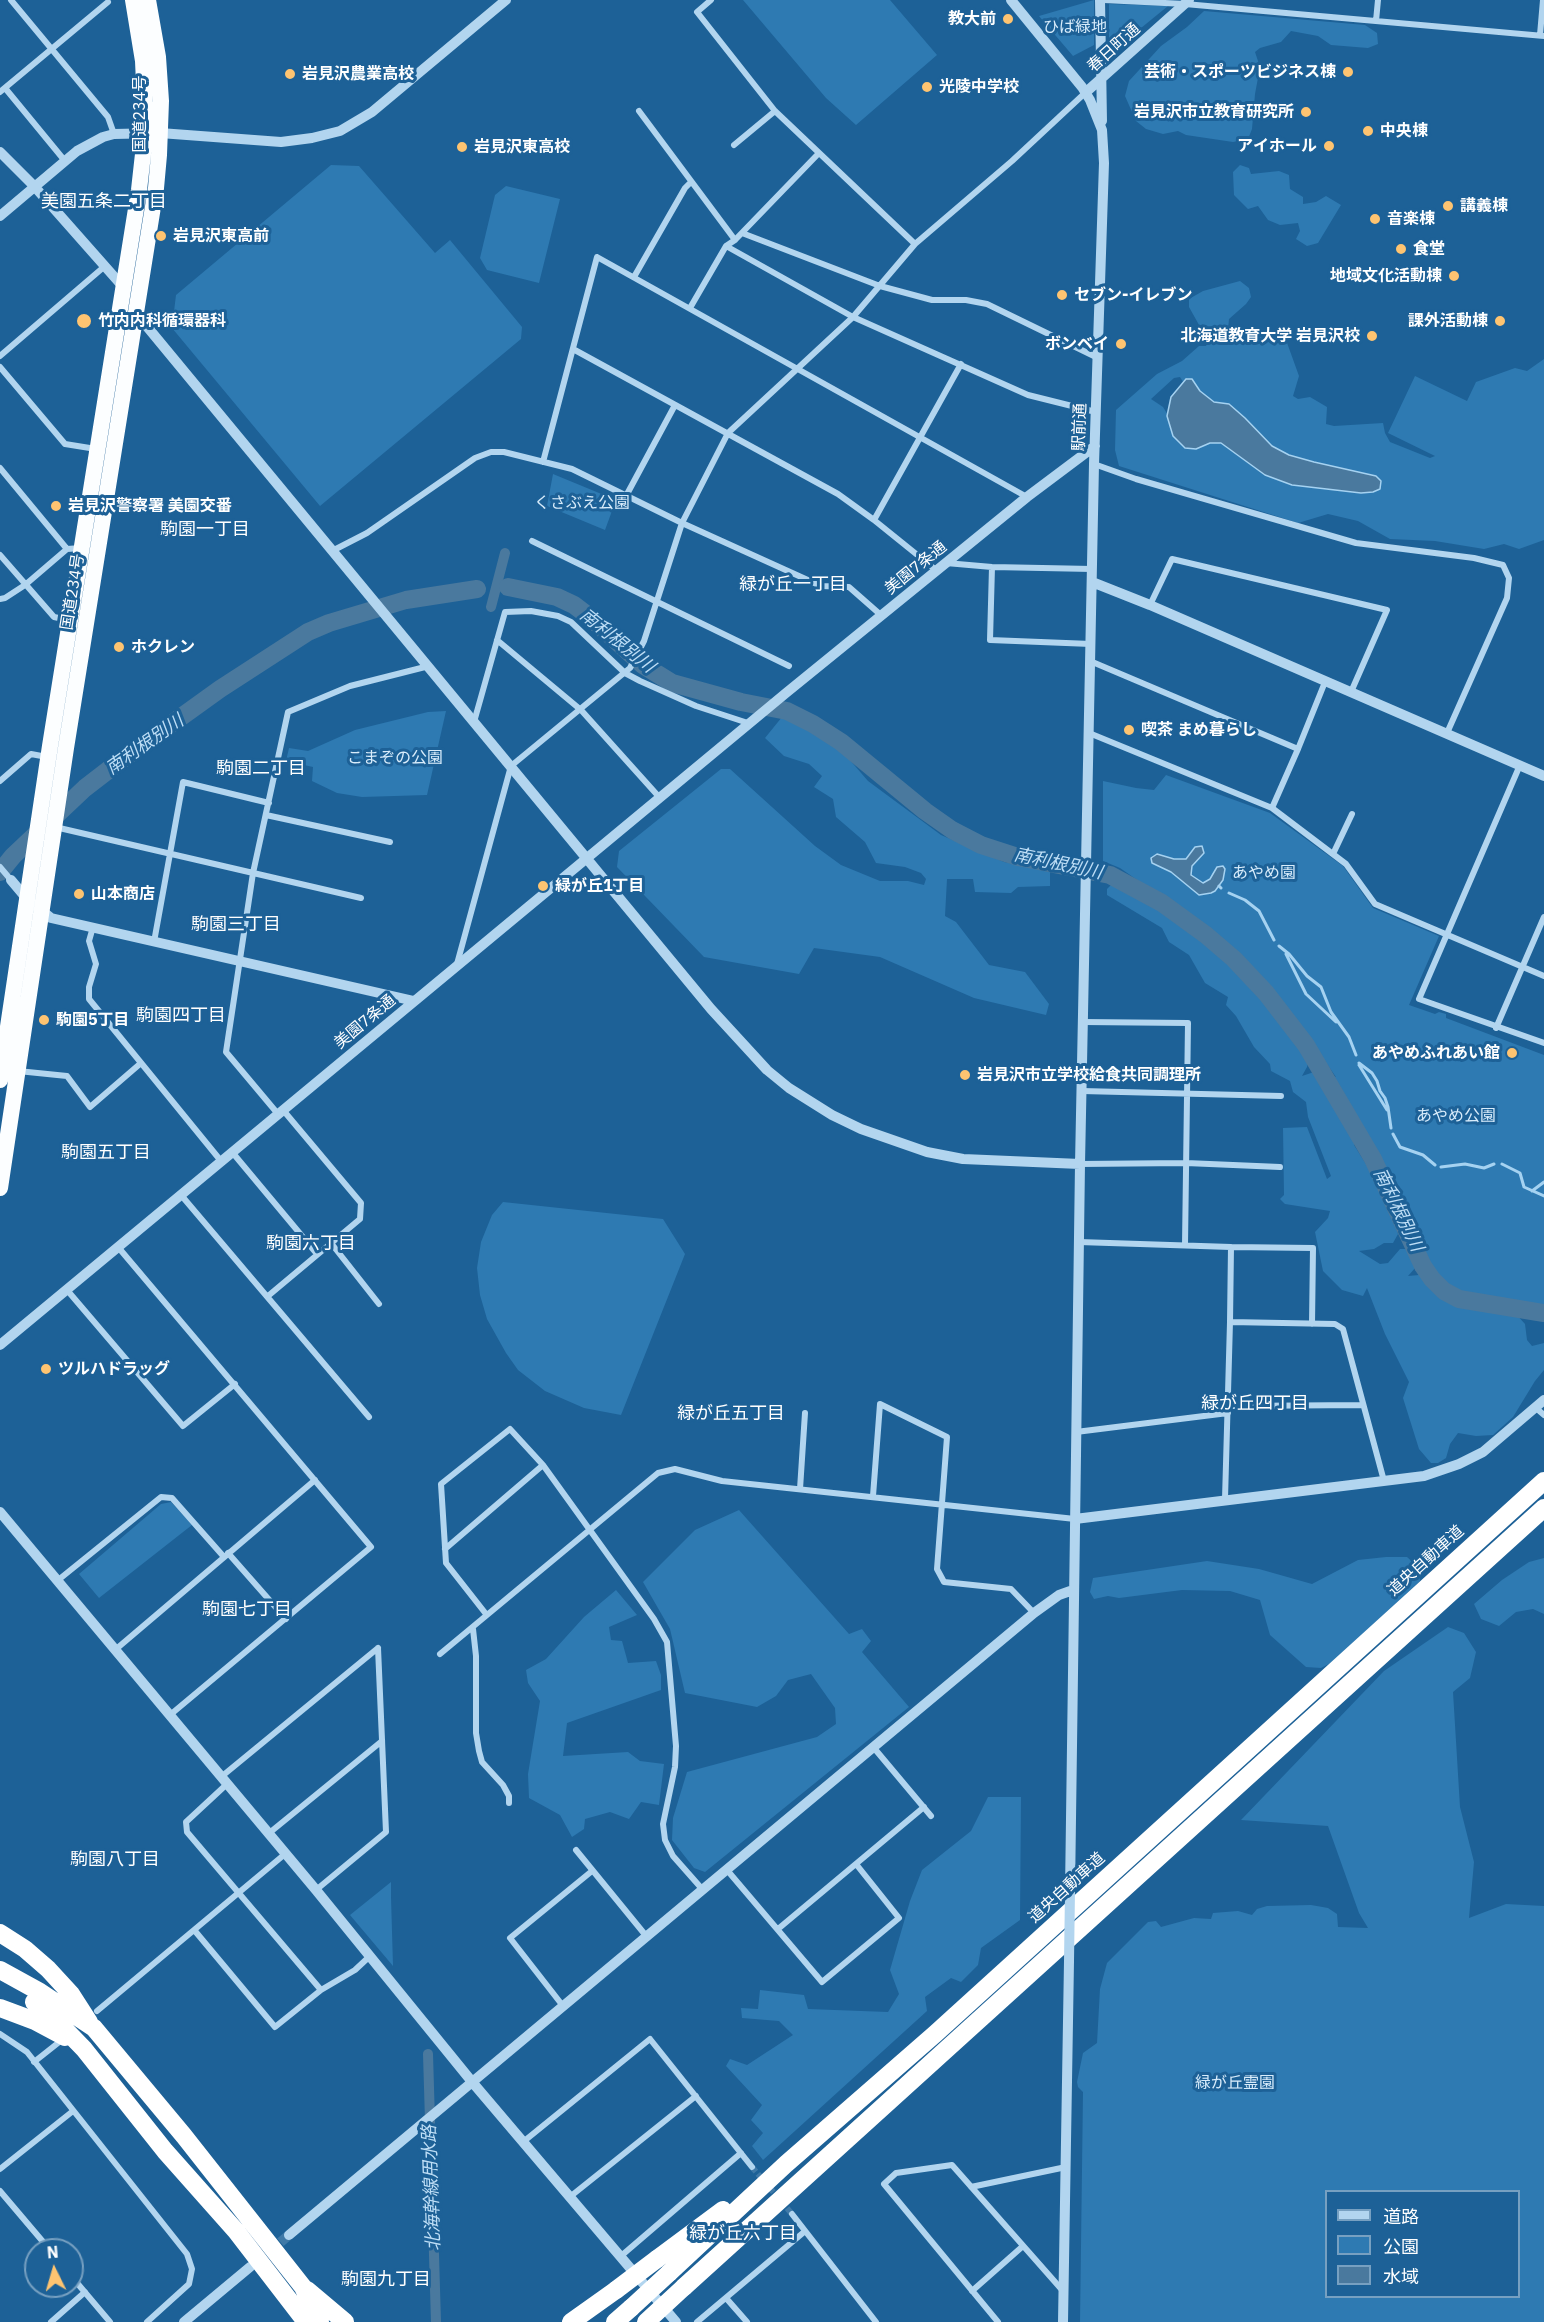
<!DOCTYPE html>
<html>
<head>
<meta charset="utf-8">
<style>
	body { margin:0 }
	#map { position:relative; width:1544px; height:2322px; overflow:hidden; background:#1d6197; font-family:"IBM Plex Sans","Noto Sans JP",sans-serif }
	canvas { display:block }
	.legend { position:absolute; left:1325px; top:2190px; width:195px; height:108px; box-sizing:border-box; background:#1d6197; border:2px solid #77a0c1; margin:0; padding:8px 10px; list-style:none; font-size:18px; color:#fff }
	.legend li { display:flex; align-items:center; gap:12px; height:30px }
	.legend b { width:30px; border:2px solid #77a0c1 }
	.north { position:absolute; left:24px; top:2238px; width:60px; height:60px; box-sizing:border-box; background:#1d6197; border:2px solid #77a0c1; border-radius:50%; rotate:355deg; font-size:16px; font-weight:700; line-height:24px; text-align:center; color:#fff }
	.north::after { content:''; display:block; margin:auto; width:21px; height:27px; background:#fec471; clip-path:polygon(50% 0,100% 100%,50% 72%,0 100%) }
</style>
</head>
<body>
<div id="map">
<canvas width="1544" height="2322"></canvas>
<ul class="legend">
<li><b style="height:8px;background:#b2d5ef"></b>道路</li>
<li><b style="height:16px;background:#2e7ab2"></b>公園</li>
<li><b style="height:16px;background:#4a799e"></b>水域</li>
</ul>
<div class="north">N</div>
</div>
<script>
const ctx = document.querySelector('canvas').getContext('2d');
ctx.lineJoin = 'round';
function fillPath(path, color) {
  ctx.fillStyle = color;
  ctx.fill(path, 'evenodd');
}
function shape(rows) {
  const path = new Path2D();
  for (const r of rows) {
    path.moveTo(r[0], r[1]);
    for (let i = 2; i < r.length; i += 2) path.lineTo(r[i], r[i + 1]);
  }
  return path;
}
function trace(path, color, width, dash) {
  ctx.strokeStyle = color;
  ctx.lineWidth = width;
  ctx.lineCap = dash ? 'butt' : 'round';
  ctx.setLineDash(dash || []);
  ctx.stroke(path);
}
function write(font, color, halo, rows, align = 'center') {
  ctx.font = font + ' "IBM Plex Sans","Noto Sans JP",sans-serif';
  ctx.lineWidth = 6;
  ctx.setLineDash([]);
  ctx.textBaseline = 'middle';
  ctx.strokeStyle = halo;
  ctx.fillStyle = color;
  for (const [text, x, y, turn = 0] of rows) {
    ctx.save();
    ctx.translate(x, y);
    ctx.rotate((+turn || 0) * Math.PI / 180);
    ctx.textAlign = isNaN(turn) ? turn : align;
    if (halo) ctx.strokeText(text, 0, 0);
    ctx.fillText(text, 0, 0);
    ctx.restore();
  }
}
const green = shape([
	[743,0,890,0,937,55,856,125,826,98],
	[1094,0,1094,45,1073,56,1039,16],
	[1109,4,1168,6,1119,46,1109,40],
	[1204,11,1365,25,1377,33,1378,44,1368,48,1331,45,1318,36,1291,31,1281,42,1260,48,1255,52,1260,67,1255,94,1252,129,1248,139,1233,142,1186,135,1178,131,1163,134,1146,129,1136,121,1125,96,1129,81,1161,46,1187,27],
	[331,165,359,166,435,253,450,240,522,327,521,339,320,506,172,328,176,295],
	[1240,165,1249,168,1251,174,1279,171,1289,175,1290,189,1303,197,1303,204,1316,202,1326,196,1341,205,1318,243,1307,246,1296,239,1300,231,1298,223,1280,225,1268,220,1258,206,1248,209,1234,195,1233,172],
	[506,186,560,199,539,283,487,270,480,258,495,195],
	[1240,281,1249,288,1251,297,1246,304,1229,319,1228,329,1286,340,1299,376,1293,396,1298,399,1310,397,1327,407,1326,424,1334,426,1383,423,1385,433,1390,442,1430,458,1435,456,1388,433,1415,376,1467,401,1476,382,1515,368,1527,371,1544,359,1544,540,1519,549,1504,544,1484,549,1435,541,1390,539,1358,521,1328,514,1298,523,1119,466,1115,450,1116,410,1157,374,1182,361,1199,346,1206,346,1208,341,1189,307,1189,299,1203,291],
	[1180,377,1185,385,1286,459,1211,441,1176,428,1163,407,1151,399,1174,378],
	[553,474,616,500,605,530,547,506],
	[446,711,427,795,362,797,337,793,312,781,313,767,286,761,289,748,308,751,355,730,428,712],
	[782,717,836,744,868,781,941,835,1004,862,1050,872,1050,886,1018,887,1011,893,975,892,973,879,947,879,945,916,956,922,989,965,1025,972,1049,1004,1046,1015,974,998,880,957,814,948,799,974,704,957,617,867,619,851,721,769,730,769,815,846,841,865,880,881,908,881,924,885,926,879,921,873,905,867,876,863,865,842,836,817,833,799,814,787,822,776,809,764,784,756,765,738],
	[1166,775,1270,813,1343,866,1373,908,1439,936,1409,1005,1435,1014,1439,1012,1446,1014,1446,1018,1544,1055,1544,1307,1463,1293,1445,1285,1430,1268,1410,1239,1390,1183,1369,1139,1339,1084,1355,1120,1354,1145,1386,1196,1398,1234,1393,1243,1384,1243,1374,1249,1359,1251,1380,1264,1388,1263,1400,1249,1410,1249,1416,1267,1408,1276,1419,1275,1427,1279,1435,1292,1459,1306,1515,1313,1525,1324,1527,1340,1532,1346,1544,1343,1544,1370,1535,1381,1513,1417,1493,1435,1476,1436,1458,1433,1450,1444,1446,1458,1438,1463,1431,1463,1419,1449,1403,1398,1409,1382,1385,1334,1367,1288,1363,1296,1342,1290,1323,1271,1315,1232,1328,1218,1330,1211,1285,1204,1280,1199,1284,1195,1283,1128,1307,1127,1327,1179,1331,1176,1308,1117,1306,1102,1293,1092,1290,1081,1271,1071,1270,1064,1254,1047,1236,1016,1226,1005,1228,997,1205,983,1189,955,1169,942,1162,928,1107,895,1107,889,1115,881,1154,895,1222,939,1120,868,1103,861,1103,781,1136,788,1154,790],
	[1294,1019,1312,1043,1336,1077,1327,1073,1314,1072,1302,1076,1307,1067,1312,1048],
	[503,1202,663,1219,685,1254,621,1415,584,1408,545,1391,518,1370,506,1353,487,1319,480,1295,477,1268,481,1242,492,1215],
	[171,1502,192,1525,99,1598,79,1574,161,1504],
	[739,1510,849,1634,862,1629,871,1641,862,1652,909,1707,705,1872,694,1868,672,1840,673,1818,687,1772,817,1737,836,1724,835,1708,811,1674,788,1680,776,1696,757,1707,685,1693,670,1629,643,1582,695,1530],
	[1386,1557,1407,1557,1418,1567,1420,1581,1331,1663,1321,1668,1306,1667,1270,1635,1260,1600,1230,1591,1182,1590,1119,1598,1108,1596,1094,1599,1090,1592,1093,1578,1207,1561,1259,1569,1312,1584,1358,1560],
	[1544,1558,1544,1614,1533,1609,1516,1612,1499,1626,1481,1619,1474,1604,1502,1580,1529,1562],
	[616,1590,637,1615,609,1627,611,1640,622,1641,628,1663,656,1661,661,1675,661,1690,567,1723,563,1756,628,1752,640,1761,664,1764,659,1805,641,1802,629,1819,610,1812,585,1819,584,1829,572,1837,560,1815,529,1798,528,1774,540,1701,528,1683,526,1670,546,1659,584,1617],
	[1448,1627,1464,1633,1476,1652,1470,1678,1453,1692,1460,1807,1474,1862,1469,1918,1506,1904,1544,1906,1544,2322,1080,2322,1083,2092,1078,2087,1077,2082,1083,2053,1097,2043,1100,1989,1107,1963,1148,1922,1156,1921,1161,1927,1194,1918,1211,1919,1213,1913,1238,1911,1252,1915,1257,1909,1267,1906,1311,1905,1328,1908,1337,1914,1338,1927,1368,1928,1359,1913,1328,1826,1241,1820,1384,1671],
	[1326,2192,1518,2192,1518,2296,1326,2296],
	[988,1797,1021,1797,1020,1920,981,1948,978,1965,961,1982,951,1978,925,1997,927,2011,763,2160,752,2146,763,2133,751,2120,762,2105,726,2066,730,2059,747,2065,793,2035,779,2021,742,2018,741,2008,758,2009,760,1990,804,1995,808,2009,888,2012,899,1994,890,1970,910,1901,922,1870,971,1831],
	[391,1882,391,1897,393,1966,350,1915]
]);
const water = shape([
	[1186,379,1192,379,1200,391,1214,402,1229,404,1245,418,1272,446,1289,455,1314,462,1376,476,1381,481,1380,489,1373,492,1361,493,1292,485,1265,475,1221,443,1210,443,1196,449,1185,448,1173,436,1167,416,1171,397,1186,379],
	[1202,846,1204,853,1192,866,1191,875,1203,883,1210,879,1217,867,1223,866,1225,869,1223,880,1215,891,1211,893,1199,895,1171,872,1152,863,1151,858,1157,854,1174,859,1186,859,1195,847,1202,846]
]);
const stream = shape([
	[1219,886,1221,888],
	[1229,893,1245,900,1259,911,1274,940],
	[1279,946,1289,954,1307,976,1321,987,1331,1012,1349,1037,1356,1055],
	[1286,954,1306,994,1336,1022],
	[1359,1063,1372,1073,1377,1081,1380,1091,1385,1098,1388,1107,1391,1128],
	[1359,1065,1387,1110],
	[1393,1134,1400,1147,1423,1155,1435,1165],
	[1502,1164,1520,1173,1524,1187,1544,1196],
	[1441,1167,1465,1164,1484,1168,1494,1164],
	[1532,1191,1544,1182]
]);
const canal = shape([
	[491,607,505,553],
	[428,2054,436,2322]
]);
const river = shape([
	[508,587,557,597,574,605,591,618,643,665,672,683,741,702,787,711,813,724,841,742,925,811,952,830,981,845,1018,857,1110,875,1162,903,1206,935,1234,959,1266,993,1306,1045,1373,1159,1423,1266,1432,1279,1444,1291,1459,1299,1544,1313],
	[0,872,13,856,85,788,120,761,220,689,308,632,329,623,406,600,477,589]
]);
const minorTunnel = shape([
	[752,2167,792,2214]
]);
const tertiaryTunnel = shape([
	[269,2252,289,2235]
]);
const minor = shape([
	[11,0,108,117,114,134],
	[711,0,697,12,775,111,915,244],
	[1104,0,1185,4,1544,36],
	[1376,21,1378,0],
	[1540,35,1543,0],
	[5,88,65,161],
	[0,92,108,2],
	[639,111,735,240],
	[734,145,775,111],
	[742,233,880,286,932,300,966,300,987,304,1098,358],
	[726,246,853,317,1028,395,1096,412],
	[634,277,685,188,691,182],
	[690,308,726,246,735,240,819,153],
	[573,349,838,494,874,520,936,570],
	[0,356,105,266],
	[0,367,65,444,96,449],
	[543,462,597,257,1027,497],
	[1094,464,1136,479,1356,543,1474,558,1503,565,1509,578,1507,598,1447,733],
	[0,468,67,549,81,548],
	[626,496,675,405],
	[874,520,961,364],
	[532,541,789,666],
	[332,551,367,533,475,458,491,452,504,452,572,469,682,523,821,586,849,587,882,616],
	[0,555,54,617,68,620],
	[946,563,992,567,1092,569],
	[992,567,990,640,1091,644],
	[0,599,5,598,25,585,67,549],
	[1150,605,1172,559,1387,610,1351,692],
	[497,640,581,710,660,798],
	[1090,661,1298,749],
	[474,722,505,612,531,611,558,616,571,622,625,673,640,681,696,706,751,724],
	[1089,733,1272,808,1346,864,1375,904,1544,976],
	[1520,765,1419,999,1544,1043],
	[0,781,31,754,47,757],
	[1272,808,1298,749,1325,682],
	[266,815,390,842],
	[55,827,361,898],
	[1333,854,1352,814],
	[0,867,11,880],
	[93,927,89,941,96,964,89,987,89,999,221,1161],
	[154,942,183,782,269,803],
	[457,964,511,766,630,668,644,641,682,523,728,433,853,317,915,244,1012,161,1085,93],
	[1083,1022,1188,1023,1185,1245],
	[1496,1028,1544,917],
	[18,1071,67,1076,90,1107,141,1063],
	[1082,1091,1281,1096],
	[278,1114,226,1052,253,873,288,712,350,686,429,666],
	[232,1152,317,1254],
	[1080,1164,1186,1163,1280,1167],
	[181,1195,369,1417],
	[1079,1242,1231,1247,1230,1322],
	[331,1243,379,1304],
	[118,1247,371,1547,170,1715],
	[1231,1247,1313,1248,1312,1324],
	[67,1290,183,1426,235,1384],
	[268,1296,360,1219,361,1203,283,1110],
	[1229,1406,1363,1405],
	[1536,1408,1544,1415],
	[1076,1432,1228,1413],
	[800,1489,805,1413],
	[873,1496,880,1404,947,1437,937,1569,944,1582,1011,1589,1034,1613],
	[1225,1499,1230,1322,1335,1324,1343,1329,1384,1481],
	[445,1549,543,1465],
	[228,1553,286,1619],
	[57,1581,161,1497,172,1498,224,1557],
	[486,1614,446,1563,441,1484,510,1429,543,1465,654,1619,667,1642,676,1746,675,1767,663,1824,665,1840,673,1856,703,1890],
	[473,1629,476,1656,476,1733,479,1751,482,1762,503,1785,509,1796,509,1803],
	[115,1650,315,1480],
	[440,1654,658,1473,675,1469,722,1481,1075,1519],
	[874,1748,931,1816],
	[221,1777,378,1648],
	[227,1784,186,1822,187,1832,321,1990],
	[268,1834,382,1741],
	[576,1850,647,1937],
	[727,1870,822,1982,899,1918,856,1864],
	[316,1890,386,1832,378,1648],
	[778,1929,924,1807],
	[195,1931,275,2027,321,1990,355,1970,370,1956],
	[563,2006,510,1938,592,1871],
	[97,2011,285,1854],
	[0,2034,27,2052,187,2254,192,2269,189,2284,147,2322],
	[34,2062,58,2043],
	[523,2142,650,2039,752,2167],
	[0,2169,73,2111],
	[971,2187,1066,2167],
	[0,2191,50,2250],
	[571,2196,696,2096],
	[792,2214,876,2322],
	[621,2256,741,2153],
	[72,2277,110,2322],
	[972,2291,1023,2246],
	[726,2298,747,2322],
	[51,2322,85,2292],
	[697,2322,804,2232],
	[998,2322,884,2184,896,2173,952,2165,1063,2291]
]);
const tertiary = shape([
	[1011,0,1082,87,1090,100,1102,130,1104,163,1094,464,1080,1164,1070,1891],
	[1100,0,1102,121],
	[1085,93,1189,0],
	[0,152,34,186,125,289],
	[0,216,77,151,103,137,114,134,160,133,281,142,312,138,340,131,372,112,506,0],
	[135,312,711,1009,767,1070,789,1088,832,1115,861,1129,927,1152,963,1159,1080,1164],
	[1092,582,1150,605,1544,776],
	[11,880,27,899,51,918,414,1001],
	[0,1345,786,693,1027,497,1095,446],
	[0,1512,316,1890,473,2083,676,2322],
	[1075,1519,1424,1476,1459,1464,1483,1452,1544,1400],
	[289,2235,1034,1613,1059,1595,1073,1590],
	[184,2322,250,2267],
	[1063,2322,1069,1961]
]);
const trunk = shape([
	[0,1080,50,746,139,190,143,154,145,104,143,61,133,0],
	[0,1188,66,748,156,188,159,155,161,101,158,57,148,0]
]);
const motorway = shape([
	[0,1933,25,1949,48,1969,71,1994,89,2022],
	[0,1970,40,1992,94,2028,184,2136,303,2287,320,2322],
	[34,2002,50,2014,84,2049,165,2151,236,2231,306,2322],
	[0,2008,35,2021,65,2037],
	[657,2259,723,2210],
	[669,2273,786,2164,935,2034,1544,1481],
	[684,2287,1544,1508],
	[307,2290,345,2322],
	[571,2322,616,2290],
	[615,2322,631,2308]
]);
const tertiaryBridge = shape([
	[1069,1961,1070,1891]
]);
const motorwayBridge = shape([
	[616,2290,657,2259],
	[631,2308,669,2273],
	[646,2322,684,2287]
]);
const markers = [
	[1008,19,6,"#fec471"],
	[1348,72,6,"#fec471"],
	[290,74,6,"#fec471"],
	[927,87,6,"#fec471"],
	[1306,112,6,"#fec471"],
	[1368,131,6,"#fec471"],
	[1329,146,6,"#fec471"],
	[462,147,6,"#fec471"],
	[1448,206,6,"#fec471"],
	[1375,219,6,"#fec471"],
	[161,236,6,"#fec471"],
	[1401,249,6,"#fec471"],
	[1454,276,6,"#fec471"],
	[1062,295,6,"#fec471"],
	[84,321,8,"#fec471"],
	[1500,321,6,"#fec471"],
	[1372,336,6,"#fec471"],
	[1121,344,6,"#fec471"],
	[56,506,6,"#fec471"],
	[119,647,6,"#fec471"],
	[1129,730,6,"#fec471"],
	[543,886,6,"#fec471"],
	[79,894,6,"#fec471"],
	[44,1020,6,"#fec471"],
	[1512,1053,6,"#fec471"],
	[965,1075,6,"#fec471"],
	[46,1369,6,"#fec471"]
];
const poiNames = [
	["教大前",996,19,"right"],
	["芸術・スポーツビジネス棟",1336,72,"right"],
	["岩見沢農業高校",302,74],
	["光陵中学校",939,87],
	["岩見沢市立教育研究所",1294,112,"right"],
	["中央棟",1380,131],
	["アイホール",1317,146,"right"],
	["岩見沢東高校",474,147],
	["講義棟",1460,206],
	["音楽棟",1387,219],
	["岩見沢東高前",173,236],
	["食堂",1413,249],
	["地域文化活動棟",1442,276,"right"],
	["セブン-イレブン",1074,295],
	["竹内内科循環器科",98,321],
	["課外活動棟",1488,321,"right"],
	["北海道教育大学 岩見沢校",1360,336,"right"],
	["ボンベイ",1109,344,"right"],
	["岩見沢警察署 美園交番",68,506],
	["ホクレン",131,647],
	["喫茶 まめ暮らし",1141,730],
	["緑が丘1丁目",555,886],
	["山本商店",91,894],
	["駒園5丁目",56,1020],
	["あやめふれあい館",1500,1053,"right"],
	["岩見沢市立学校給食共同調理所",977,1075],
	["ツルハドラッグ",58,1369]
];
const parkNames = [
	["ひば緑地",1075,27],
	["くさぶえ公園",582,503],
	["こまぞの公園",395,758],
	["あやめ園",1264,873],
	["あやめ公園",1456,1116],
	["緑が丘霊園",1235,2083]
];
const streetNames = [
	["春日町通",1114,48,-42],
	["国道234号",140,114,-90],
	["駅前通",1080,427,-88],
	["美園7条通",916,568,-39],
	["国道234号",73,592,-81],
	["美園7条通",365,1022,-40],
	["道央自動車道",1426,1561,-42],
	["道央自動車道",1067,1888,-42]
];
const neighbourhoodNames = [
	["美園五条二丁目",104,202],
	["駒園一丁目",205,530],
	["緑が丘一丁目",793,585],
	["駒園二丁目",261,769],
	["駒園三丁目",236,925],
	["駒園四丁目",181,1016],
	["駒園五丁目",106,1153],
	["駒園六丁目",311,1244],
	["緑が丘四丁目",1255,1404],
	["緑が丘五丁目",731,1414],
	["駒園七丁目",247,1610],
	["駒園八丁目",115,1860],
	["緑が丘六丁目",743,2234],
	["駒園九丁目",386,2280]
];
const waterNames = [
	["南利根別川",617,641,39],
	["南利根別川",145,745,-35],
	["南利根別川",1058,864,12],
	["南利根別川",1398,1210,64],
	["北海幹線用水路",432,2188,-92]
];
fillPath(green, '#2e7ab2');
fillPath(water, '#4a799e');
trace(water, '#a5d2f1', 1.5);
trace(stream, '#a5d2f1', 3);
trace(canal, '#4a799e', 10);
trace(river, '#4a799e', 18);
trace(minorTunnel, '#3f79a7', 6, [6, 3]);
trace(tertiaryTunnel, '#3f79a7', 10, [10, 5]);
trace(minor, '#b2d5ef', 6);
trace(tertiary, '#b2d5ef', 10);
trace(trunk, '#fcfeff', 16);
trace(motorway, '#fff', 18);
trace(tertiaryBridge, '#b2d5ef', 10);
trace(motorwayBridge, '#fff', 18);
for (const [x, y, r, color] of markers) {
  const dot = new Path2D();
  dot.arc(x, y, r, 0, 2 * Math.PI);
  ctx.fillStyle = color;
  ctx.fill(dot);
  trace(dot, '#1d6197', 2);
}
write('bold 16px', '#fff', '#1d6197', poiNames, 'left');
write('16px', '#d8ecfb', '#1d6197', parkNames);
write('16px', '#fff', '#1d6197', streetNames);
write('18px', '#fff', '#1d6197', neighbourhoodNames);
write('italic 18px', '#bedef6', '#1d6197', waterNames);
</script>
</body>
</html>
